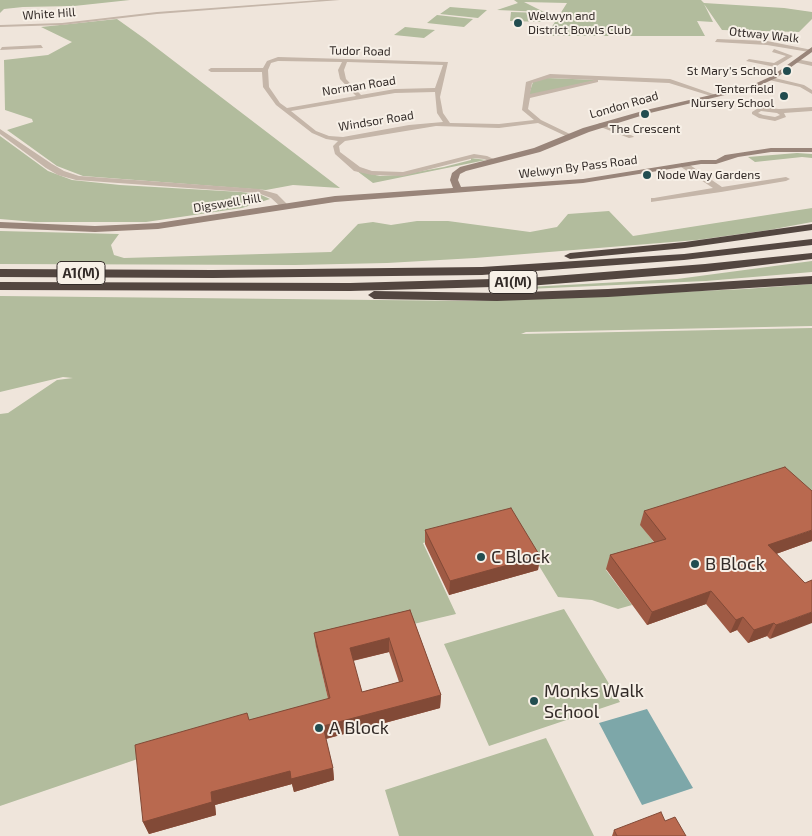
<!DOCTYPE html>
<html>
<head>
<meta charset="utf-8">
<style>
	body { margin:0 }
	canvas { display:block; background:#efe5db }
</style>
</head>
<body>
<canvas width="812" height="836"></canvas>
<script>
const ctx = document.querySelector('canvas').getContext('2d');
ctx.lineJoin = 'round';
function fillPath(path, color) {
  ctx.fillStyle = color;
  ctx.fill(path, 'evenodd');
}
function shape(rows) {
  const path = new Path2D();
  for (const r of rows) {
    path.moveTo(r[0], r[1]);
    for (let i = 2; i < r.length; i += 2) path.lineTo(r[i], r[i + 1]);
  }
  return path;
}
function trace(path, color, width, dash) {
  ctx.strokeStyle = color;
  ctx.lineWidth = width;
  ctx.lineCap = dash ? 'butt' : 'round';
  ctx.setLineDash(dash || []);
  ctx.stroke(path);
}
function write(font, color, halo, rows, align = 'center') {
  ctx.font = font + ' "Exo 2",sans-serif';
  ctx.lineWidth = 4;
  ctx.setLineDash([]);
  ctx.textBaseline = 'middle';
  ctx.strokeStyle = halo;
  ctx.fillStyle = color;
  for (const [text, x, y, turn = 0] of rows) {
    ctx.save();
    ctx.translate(x, y);
    ctx.rotate((+turn || 0) * Math.PI / 180);
    ctx.textAlign = isNaN(turn) ? turn : align;
    if (halo) ctx.strokeText(text, 0, 0);
    ctx.fillText(text, 0, 0);
    ctx.restore();
  }
}
const green = shape([
	[0,0,130,0,74,6,23,7,4,9,0,13],
	[514,0,701,0,704,3,784,8,812,12,812,19,799,32,722,30,704,4,713,22,697,21,705,36,546,36,567,3,524,2,544,12,497,10,518,3],
	[450,7,487,10,478,18,440,14],
	[511,12,543,13,543,22,510,21],
	[437,15,473,19,464,27,427,23],
	[117,19,145,39,340,188,293,185,266,190,83,176,57,166,7,130,33,122,32,119,5,110,4,60,48,55,72,42,41,27],
	[405,27,435,30,424,38,394,35],
	[547,78,597,80,532,95,529,94,533,82],
	[0,136,48,171,72,180,120,185,241,192,259,194,270,199,242,208,146,222,35,222,0,219],
	[797,153,812,154,812,158,802,157,755,162,748,157],
	[471,158,486,160,373,183,357,171,380,176,400,175,444,167,471,160],
	[812,208,812,222,769,230,697,240,475,258,387,263,295,265,0,264,0,231,119,234,111,245,114,255,124,258,331,252,358,224,373,222,391,225,417,221,448,221,530,232,557,227,568,214,609,211,633,236],
	[812,261,812,272,706,281,527,289,528,287,677,279],
	[812,284,812,326,526,332,521,334,812,328,812,509,641,525,661,552,606,570,632,605,618,609,592,600,558,597,511,520,423,543,456,614,316,647,331,712,164,750,0,806,0,414,8,413,57,380,73,378,63,377,0,392,0,296,473,301,745,289],
	[564,609,620,702,489,746,444,644],
	[546,738,594,836,399,836,385,790]
]);
const water = shape([
	[647,709,693,788,642,805,599,723]
]);
const street = shape([
	[320,0,340,0,157,14,62,25,0,27,0,25,62,23,157,12,320,0],
	[717,39,767,41,812,50,809,52,767,45,715,42,717,39],
	[41,45,43,48,0,50,2,47,41,45],
	[774,49,793,56,775,67,746,61,749,59,774,63,786,56,772,52,774,49],
	[278,57,448,62,440,97,443,113,450,123,499,124,534,120,522,110,526,82,550,74,670,79,719,96,714,97,669,83,598,80,598,82,530,98,528,109,541,120,572,135,572,137,570,138,538,123,499,128,436,126,345,141,339,146,340,152,360,167,372,171,403,172,474,154,487,156,498,161,494,163,484,159,474,158,403,176,372,175,354,171,335,154,333,146,338,141,326,139,312,133,276,105,263,87,262,72,211,72,208,70,211,68,263,68,267,61,278,57],
	[278,61,342,62,338,70,340,79,356,96,287,108,280,103,269,87,268,70,271,63,278,61],
	[347,62,443,65,435,88,395,89,361,95,346,79,344,70,347,62],
	[550,78,595,80,530,94,532,83,550,78],
	[435,92,437,113,443,122,409,125,343,137,329,136,316,131,291,111,395,93,435,92],
	[796,59,812,62,812,66,794,62,796,59],
	[771,77,804,85,812,90,812,94,800,87,769,80,771,77],
	[760,107,779,109,812,107,812,111,784,113,786,117,775,121,759,118,752,114,752,112,760,107],
	[761,111,777,113,780,115,775,117,763,115,758,113,761,111],
	[600,123,633,136,634,137,629,138,598,126,598,124,600,123],
	[0,129,52,164,64,171,79,176,259,189,277,194,289,206,282,208,271,198,258,193,76,180,58,175,46,168,0,134,0,129],
	[681,163,687,163,722,187,786,177,790,179,786,181,721,192,651,202,651,198,654,198,713,188,681,167,681,163]
]);
const secondary = shape([
	[812,47,812,52,776,78,754,88,650,113,589,132,540,152,466,171,460,174,458,180,461,187,583,179,701,160,716,160,725,155,771,148,812,148,812,152,771,152,738,157,716,164,701,164,583,183,335,202,158,229,95,232,0,228,0,222,95,226,158,223,335,196,453,188,450,180,452,173,460,167,534,148,583,128,646,110,750,86,772,76,812,47]
]);
const highway = shape([
	[812,224,812,230,685,248,570,259,564,256,570,253,685,242,812,224],
	[812,239,812,245,684,260,482,275,213,278,0,277,0,269,213,270,482,267,684,254,812,239],
	[812,253,812,259,705,272,528,286,350,291,0,290,0,282,350,283,528,278,705,264,812,253],
	[812,276,812,284,608,297,497,301,374,299,368,295,374,291,497,293,608,289,812,276]
]);
const wall = shape([
	[644,511,812,541,776,554,805,583,770,639,767,636,748,643,737,630,730,633,706,604,647,625,606,569,610,555,654,542,640,525],
	[425,530,540,556,538,570,449,595,425,544],
	[410,610,441,695,440,708,326,739,333,768,334,780,294,792,292,784,215,805,216,815,149,834,143,822,249,720,328,699,316,647,314,633],
	[389,652,399,682,362,692,353,661],
	[665,821,686,836,612,836,614,830]
]);
const shadedWall = shape([
	[812,530,812,541,762,559,768,545],
	[540,556,538,570,449,595,450,581],
	[711,591,706,604,647,625,652,612],
	[812,612,812,623,770,639,776,625],
	[743,617,737,630,730,633,736,620],
	[774,623,767,636,748,643,754,630],
	[389,638,389,652,351,661,350,648],
	[441,695,440,708,325,739,323,726],
	[333,768,334,780,294,792,292,784,215,805,216,815,149,834,143,822,211,792,290,771]
]);
const building = shape([
	[785,467,812,491,812,530,768,545,805,583,812,580,812,612,776,625,774,623,754,630,743,617,736,620,711,591,652,612,610,555,666,539,644,511,785,467],
	[511,508,540,556,450,581,425,530,511,508],
	[410,610,441,695,323,726,333,768,291,779,290,771,211,792,212,802,143,822,135,745,247,713,249,720,330,698,314,633,410,610],
	[389,638,403,681,362,692,350,648,389,638],
	[661,812,665,821,675,817,686,836,617,836,614,830,661,812]
]);
const markers = [
	[518,23,5,"#224d50"],
	[787,71,5,"#224d50"],
	[784,96,5,"#224d50"],
	[645,114,5,"#224d50"],
	[647,175,5,"#224d50"],
	[481,557,5,"#224d50"],
	[695,564,5,"#224d50"],
	[534,701,5,"#224d50"],
	[319,728,5,"#224d50"]
];
const farStreetnames = [
	["White Hill",49,14,-4],
	["Ottway Walk",764,35,6],
	["Tudor Road",360,51,1],
	["Norman Road",359,86,-9],
	["London Road",624,105,-16],
	["Windsor Road",376,121,-9],
	["Welwyn By Pass Road",578,167,-7],
	["Digswell Hill",227,203,-9]
];
const farPoinames = [
	["Welwyn and",528,16],
	["District Bowls Club",528,30],
	["St Mary's School",777,71,"right"],
	["Tenterfield",774,89,"right"],
	["Nursery School",774,103,"right"],
	["The Crescent",645,129,"center"],
	["Node Way Gardens",657,175]
];
const shields = [
	[81,273,48],
	[513,282,48]
];
const shieldNames = [
	["A1(M)",81,273],
	["A1(M)",513,282]
];
const nearPoinames = [
	["C Block",491,557],
	["B Block",705,564],
	["Monks Walk",544,691],
	["School",544,712],
	["A Block",329,728]
];
fillPath(green, '#b2bc9d');
fillPath(water, '#7da7a9');
fillPath(street, '#c5b6a9');
fillPath(secondary, '#99857a');
fillPath(highway, '#534640');
fillPath(wall, '#9f5a44');
fillPath(shadedWall, '#824a37');
fillPath(building, '#b9694f');
trace(building, '#824a37', 1);
for (const [x, y, r, color] of markers) {
  const dot = new Path2D();
  dot.arc(x, y, r, 0, 2 * Math.PI);
  ctx.fillStyle = color;
  ctx.fill(dot);
  trace(dot, '#f7f0e7', 2);
}
write('12px', '#332b28', '#f7f0e7', farStreetnames);
write('12px', '#332b28', '#f7f0e7', farPoinames, 'left');
for (const [x, y, w] of shields) {
  const box = new Path2D();
  box.roundRect(x - w / 2, y - 11.5, w, 23, 4);
  ctx.fillStyle = '#f7f0e7';
  ctx.fill(box);
  trace(box, '#332b28', 1);
}
write('bold 14px', '#332b28', null, shieldNames);
write('18px', '#332b28', '#f7f0e7', nearPoinames, 'left');
</script>
</body>
</html>
